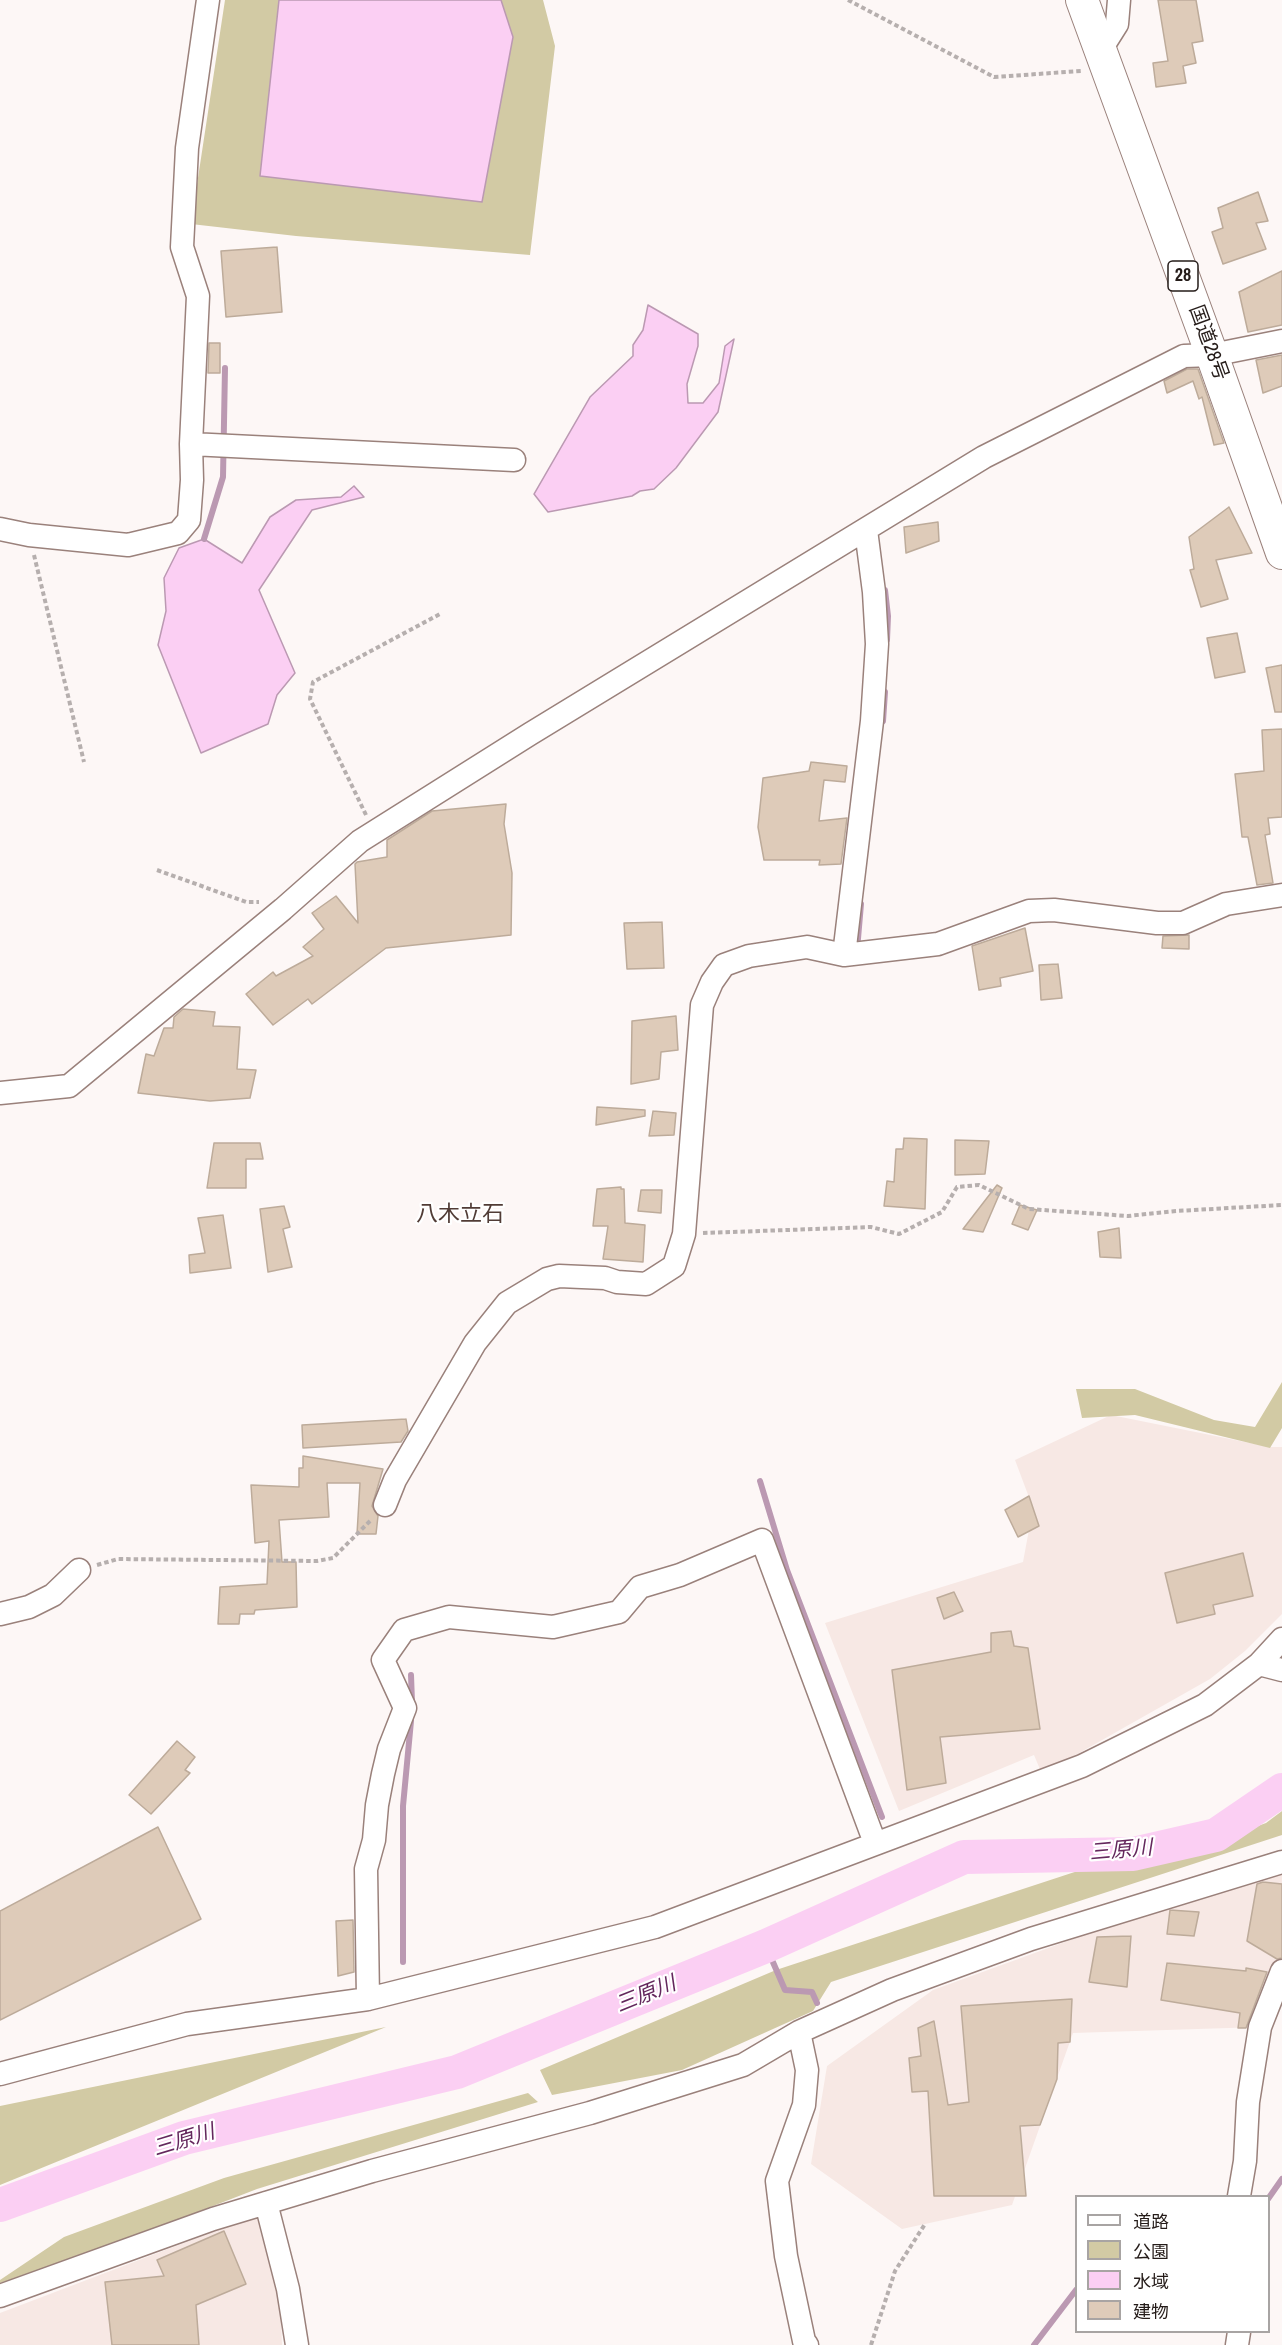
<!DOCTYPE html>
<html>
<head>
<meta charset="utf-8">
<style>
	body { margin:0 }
	#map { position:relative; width:1282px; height:2345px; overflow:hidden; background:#fdf7f6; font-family:"Archivo Narrow","Noto Sans JP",sans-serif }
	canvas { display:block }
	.legend { position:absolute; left:1075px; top:2195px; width:195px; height:138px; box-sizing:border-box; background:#fff; border:2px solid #a8a4a3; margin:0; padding:8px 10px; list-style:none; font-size:18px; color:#251c19 }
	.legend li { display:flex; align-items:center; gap:12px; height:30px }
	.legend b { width:30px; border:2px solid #a8a4a3 }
</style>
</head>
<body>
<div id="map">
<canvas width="1282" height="2345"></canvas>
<ul class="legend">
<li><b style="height:8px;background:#fff"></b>道路</li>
<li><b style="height:16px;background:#d2caa4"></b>公園</li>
<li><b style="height:16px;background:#fbcff3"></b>水域</li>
<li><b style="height:16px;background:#decbb9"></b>建物</li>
</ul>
</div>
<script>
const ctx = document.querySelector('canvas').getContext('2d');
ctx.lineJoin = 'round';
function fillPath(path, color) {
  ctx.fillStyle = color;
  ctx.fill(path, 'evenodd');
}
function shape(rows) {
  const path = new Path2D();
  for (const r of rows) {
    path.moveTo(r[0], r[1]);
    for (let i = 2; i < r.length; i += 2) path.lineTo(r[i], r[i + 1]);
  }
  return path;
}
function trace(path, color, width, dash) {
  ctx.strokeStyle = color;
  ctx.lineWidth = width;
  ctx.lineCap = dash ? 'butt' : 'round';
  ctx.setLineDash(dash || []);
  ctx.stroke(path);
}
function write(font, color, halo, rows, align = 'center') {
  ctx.font = font + ' "Archivo Narrow","Noto Sans JP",sans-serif';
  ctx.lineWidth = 4.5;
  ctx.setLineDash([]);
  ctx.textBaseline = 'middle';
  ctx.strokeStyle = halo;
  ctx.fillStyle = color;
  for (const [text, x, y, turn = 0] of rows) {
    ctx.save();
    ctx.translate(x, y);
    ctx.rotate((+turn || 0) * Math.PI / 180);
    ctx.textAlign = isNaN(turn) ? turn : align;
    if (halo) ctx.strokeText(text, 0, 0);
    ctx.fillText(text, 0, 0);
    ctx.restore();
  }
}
const built = shape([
	[1111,1415,1270,1447,1282,1447,1282,1614,1245,1651,1210,1679,1042,1774,1034,1755,899,1811,825,1623,1023,1562,1033,1508,1015,1460],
	[1282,1863,1282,1974,1260,2027,1073,2033,1012,2205,902,2229,811,2164,827,2066,933,1990],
	[260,2214,280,2292,282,2345,0,2345,0,2313]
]);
const green = shape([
	[225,0,543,0,555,46,530,255,296,236,191,224],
	[1282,1382,1282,1428,1270,1448,1135,1415,1082,1418,1076,1389,1135,1389,1214,1420,1255,1427],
	[1282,1811,1282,1835,831,1982,813,2011,682,2070,552,2095,540,2070,776,1970,1096,1865,1129,1862,1212,1843,1266,1823],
	[386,2027,0,2185,0,2106],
	[528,2093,538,2102,257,2189,76,2259,0,2283,0,2280,64,2237,224,2178]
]);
const water = shape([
	[279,0,501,0,513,37,482,202,260,176,279,0],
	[648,305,698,334,698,346,687,384,688,403,703,403,719,383,725,346,734,339,718,412,676,468,654,489,640,491,632,496,548,512,534,494,590,397,633,356,633,345,643,330,648,305],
	[354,486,364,497,312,510,259,590,295,673,277,695,268,724,201,753,158,645,166,611,164,578,179,548,204,539,242,563,270,517,296,500,341,497,354,486]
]);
const stream = shape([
	[204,539,223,477,225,368],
	[885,590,888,616,887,640],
	[883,721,885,692],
	[857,950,861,904],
	[760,1481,787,1570,882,1817],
	[411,1675,412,1702],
	[766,1946,785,1990,812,1992,817,2003],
	[403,1962,403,1806,411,1721],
	[1268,2199,1282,2179],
	[1034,2345,1076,2290]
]);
const river = shape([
	[0,2205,184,2138,457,2072,766,1946,964,1857,1133,1854,1216,1835,1282,1790]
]);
const building = shape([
	[1158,0,1196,0,1203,41,1192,43,1196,63,1183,66,1186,83,1156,87,1153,63,1168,61,1158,0],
	[1258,192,1268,221,1256,223,1266,249,1223,264,1212,232,1223,228,1218,208,1258,192],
	[277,247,282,312,226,317,221,251,277,247],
	[1282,271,1282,325,1248,332,1239,292,1282,271],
	[209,343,220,343,220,373,208,373,209,343],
	[1282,355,1282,386,1263,393,1256,360,1282,355],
	[1187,369,1198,369,1224,443,1214,445,1202,397,1199,399,1193,381,1167,393,1164,381,1187,369],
	[1229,507,1252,553,1216,560,1228,599,1201,607,1190,570,1194,569,1189,537,1229,507],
	[938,522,939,541,906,553,904,527,938,522],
	[1237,633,1245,672,1215,678,1207,638,1237,633],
	[1282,665,1282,712,1275,712,1266,668,1282,665],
	[1282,729,1282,817,1268,818,1270,834,1265,835,1273,883,1257,885,1248,837,1242,837,1235,774,1264,771,1262,730,1282,729],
	[811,762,847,766,845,782,824,780,819,821,847,818,841,864,819,865,820,860,764,860,758,827,763,778,809,771,811,762],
	[506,804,504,824,512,873,511,935,386,948,312,1004,308,999,273,1025,246,994,273,972,276,976,313,956,303,947,324,929,312,913,336,896,358,923,355,864,357,862,387,857,387,840,432,811,506,804],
	[662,922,664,968,627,969,624,923,662,922],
	[1025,928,1033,971,1000,978,1001,986,979,990,972,946,1025,928],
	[1189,935,1189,949,1162,948,1163,936,1189,935],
	[1058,964,1062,998,1041,1000,1039,965,1058,964],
	[183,1009,215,1012,213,1026,240,1027,237,1069,256,1070,250,1098,210,1101,138,1093,146,1054,154,1056,164,1028,173,1028,174,1017,183,1009],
	[676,1016,678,1050,661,1052,659,1079,631,1084,632,1021,676,1016],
	[597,1107,645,1110,645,1116,596,1125,597,1107],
	[653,1111,676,1113,674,1135,649,1136,653,1111],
	[904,1138,927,1139,925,1209,884,1206,887,1181,894,1182,896,1149,903,1149,904,1138],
	[955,1140,989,1141,985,1174,955,1175,955,1140],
	[214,1143,260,1143,263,1159,246,1159,246,1188,207,1188,214,1143],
	[997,1185,1002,1188,983,1232,963,1229,997,1185],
	[621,1187,621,1189,624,1189,625,1223,645,1225,643,1262,603,1259,608,1226,593,1226,597,1189,621,1187],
	[641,1190,662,1190,661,1213,638,1211,641,1190],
	[1020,1205,1037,1210,1028,1230,1012,1224,1020,1205],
	[284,1206,290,1227,283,1229,292,1267,268,1272,260,1209,284,1206],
	[223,1215,231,1268,190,1273,189,1255,205,1253,198,1218,223,1215],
	[1119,1228,1121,1258,1100,1257,1098,1232,1119,1228],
	[406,1419,408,1431,401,1442,303,1448,302,1425,406,1419],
	[303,1456,383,1469,372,1506,378,1516,376,1534,357,1534,360,1483,327,1483,329,1517,279,1520,282,1562,296,1562,297,1607,255,1610,254,1614,240,1614,239,1624,218,1624,220,1587,267,1584,269,1541,255,1543,251,1485,299,1487,299,1468,303,1468,303,1456],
	[1029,1496,1039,1526,1018,1537,1005,1510,1029,1496],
	[1243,1553,1253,1596,1213,1605,1215,1614,1177,1623,1165,1573,1243,1553],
	[954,1592,963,1611,944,1619,937,1598,954,1592],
	[1011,1631,1014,1646,1028,1648,1040,1729,940,1737,946,1783,907,1790,892,1670,991,1652,991,1633,1011,1631],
	[177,1741,195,1757,185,1770,190,1773,151,1814,129,1795,177,1741],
	[158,1827,201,1919,0,2020,0,1911,158,1827],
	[1263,1882,1282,1884,1282,1958,1277,1959,1247,1941,1257,1884,1263,1882],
	[1170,1910,1199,1912,1194,1936,1167,1934,1170,1910],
	[353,1920,354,1972,338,1976,336,1921,353,1920],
	[1131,1936,1127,1987,1089,1982,1097,1937,1131,1936],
	[1167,1963,1246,1971,1246,1968,1267,1972,1246,2028,1238,2028,1240,2013,1161,2000,1167,1963],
	[1072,1999,1070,2042,1058,2043,1057,2079,1040,2125,1020,2126,1026,2196,934,2196,928,2091,912,2092,909,2058,921,2056,918,2028,934,2021,948,2105,969,2102,961,2006,1072,1999],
	[224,2231,246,2284,196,2305,199,2345,112,2345,105,2282,164,2276,157,2260,224,2231]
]);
const path = shape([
	[848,0,994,77,1081,71],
	[34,555,84,762],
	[366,815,310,699,313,682,440,614],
	[157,870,246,902,259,902],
	[703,1233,871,1227,899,1234,942,1212,957,1187,979,1185,1029,1209,1128,1216,1176,1211,1282,1205],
	[97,1565,118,1559,317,1561,333,1558,372,1519],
	[871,2345,895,2271,925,2224]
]);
const minor = shape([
	[1100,51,1117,24,1119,0],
	[191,444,514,460],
	[0,529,29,535,128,545,178,533,189,520,192,480,191,444,198,296,182,247,187,148,208,0],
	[844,955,872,721,877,644,874,592,866,530],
	[0,1093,69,1086,283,909,360,841,530,734,984,457,1184,356,1212,355,1282,341],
	[385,1505,395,1480,475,1343,507,1303,547,1279,559,1276,605,1278,617,1282,646,1284,674,1266,684,1234,702,1005,712,982,724,965,749,956,807,947,844,955,938,944,1029,911,1054,910,1157,923,1183,923,1226,904,1282,895],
	[0,1614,29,1607,53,1595,79,1570],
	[1259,1664,1282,1670],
	[368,1999,366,1869,374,1840,377,1805,383,1774,389,1749,405,1708,383,1660,404,1630,449,1617,553,1627,619,1612,640,1587,680,1575,762,1540,875,1843],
	[799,2032,807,2070,804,2105,777,2181,786,2256,804,2341,807,2345],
	[0,2074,187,2024,368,1999,655,1927,1082,1766,1205,1705,1259,1664,1282,1639],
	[1239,2196,1245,2161,1248,2102,1260,2027,1282,1971],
	[266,2203,288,2289,297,2345],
	[0,2296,213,2219,372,2171,590,2113,743,2065,799,2032,892,1990,1031,1939,1282,1862],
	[1237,2345,1239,2332]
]);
const highway = shape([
	[1082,0,1212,355,1282,553]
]);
const shields = [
	[1183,276,30]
];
const shieldNames = [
	["28",1183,276]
];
const streetNames = [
	["国道28号",1208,343,70]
];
const waterNames = [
	["三原川",1121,1851,-5],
	["三原川",646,1995,-22],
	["三原川",184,2141,-17]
];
const quarterNames = [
	["八木立石",460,1215]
];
fillPath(built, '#f7e8e4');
fillPath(green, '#d2caa4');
fillPath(water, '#fbcff3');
trace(water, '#bb99b2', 1.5);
trace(stream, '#bb99b2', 6);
trace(river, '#fbcff3', 34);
fillPath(building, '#decbb9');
trace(building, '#bdab9a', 1.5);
trace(minor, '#9a817b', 25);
trace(highway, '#9a817b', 34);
trace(path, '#b6afae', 4, [4.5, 3]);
trace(minor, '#fff', 22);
trace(highway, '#fff', 32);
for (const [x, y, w] of shields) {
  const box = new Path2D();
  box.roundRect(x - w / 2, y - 15, w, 30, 4.5);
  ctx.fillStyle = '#fff';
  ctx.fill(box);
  trace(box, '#251c19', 1.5);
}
write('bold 18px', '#251c19', null, shieldNames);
write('20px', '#251c19', '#fff', streetNames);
write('italic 21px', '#64275d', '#fff', waterNames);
write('22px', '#513c36', '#fff', quarterNames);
</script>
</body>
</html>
